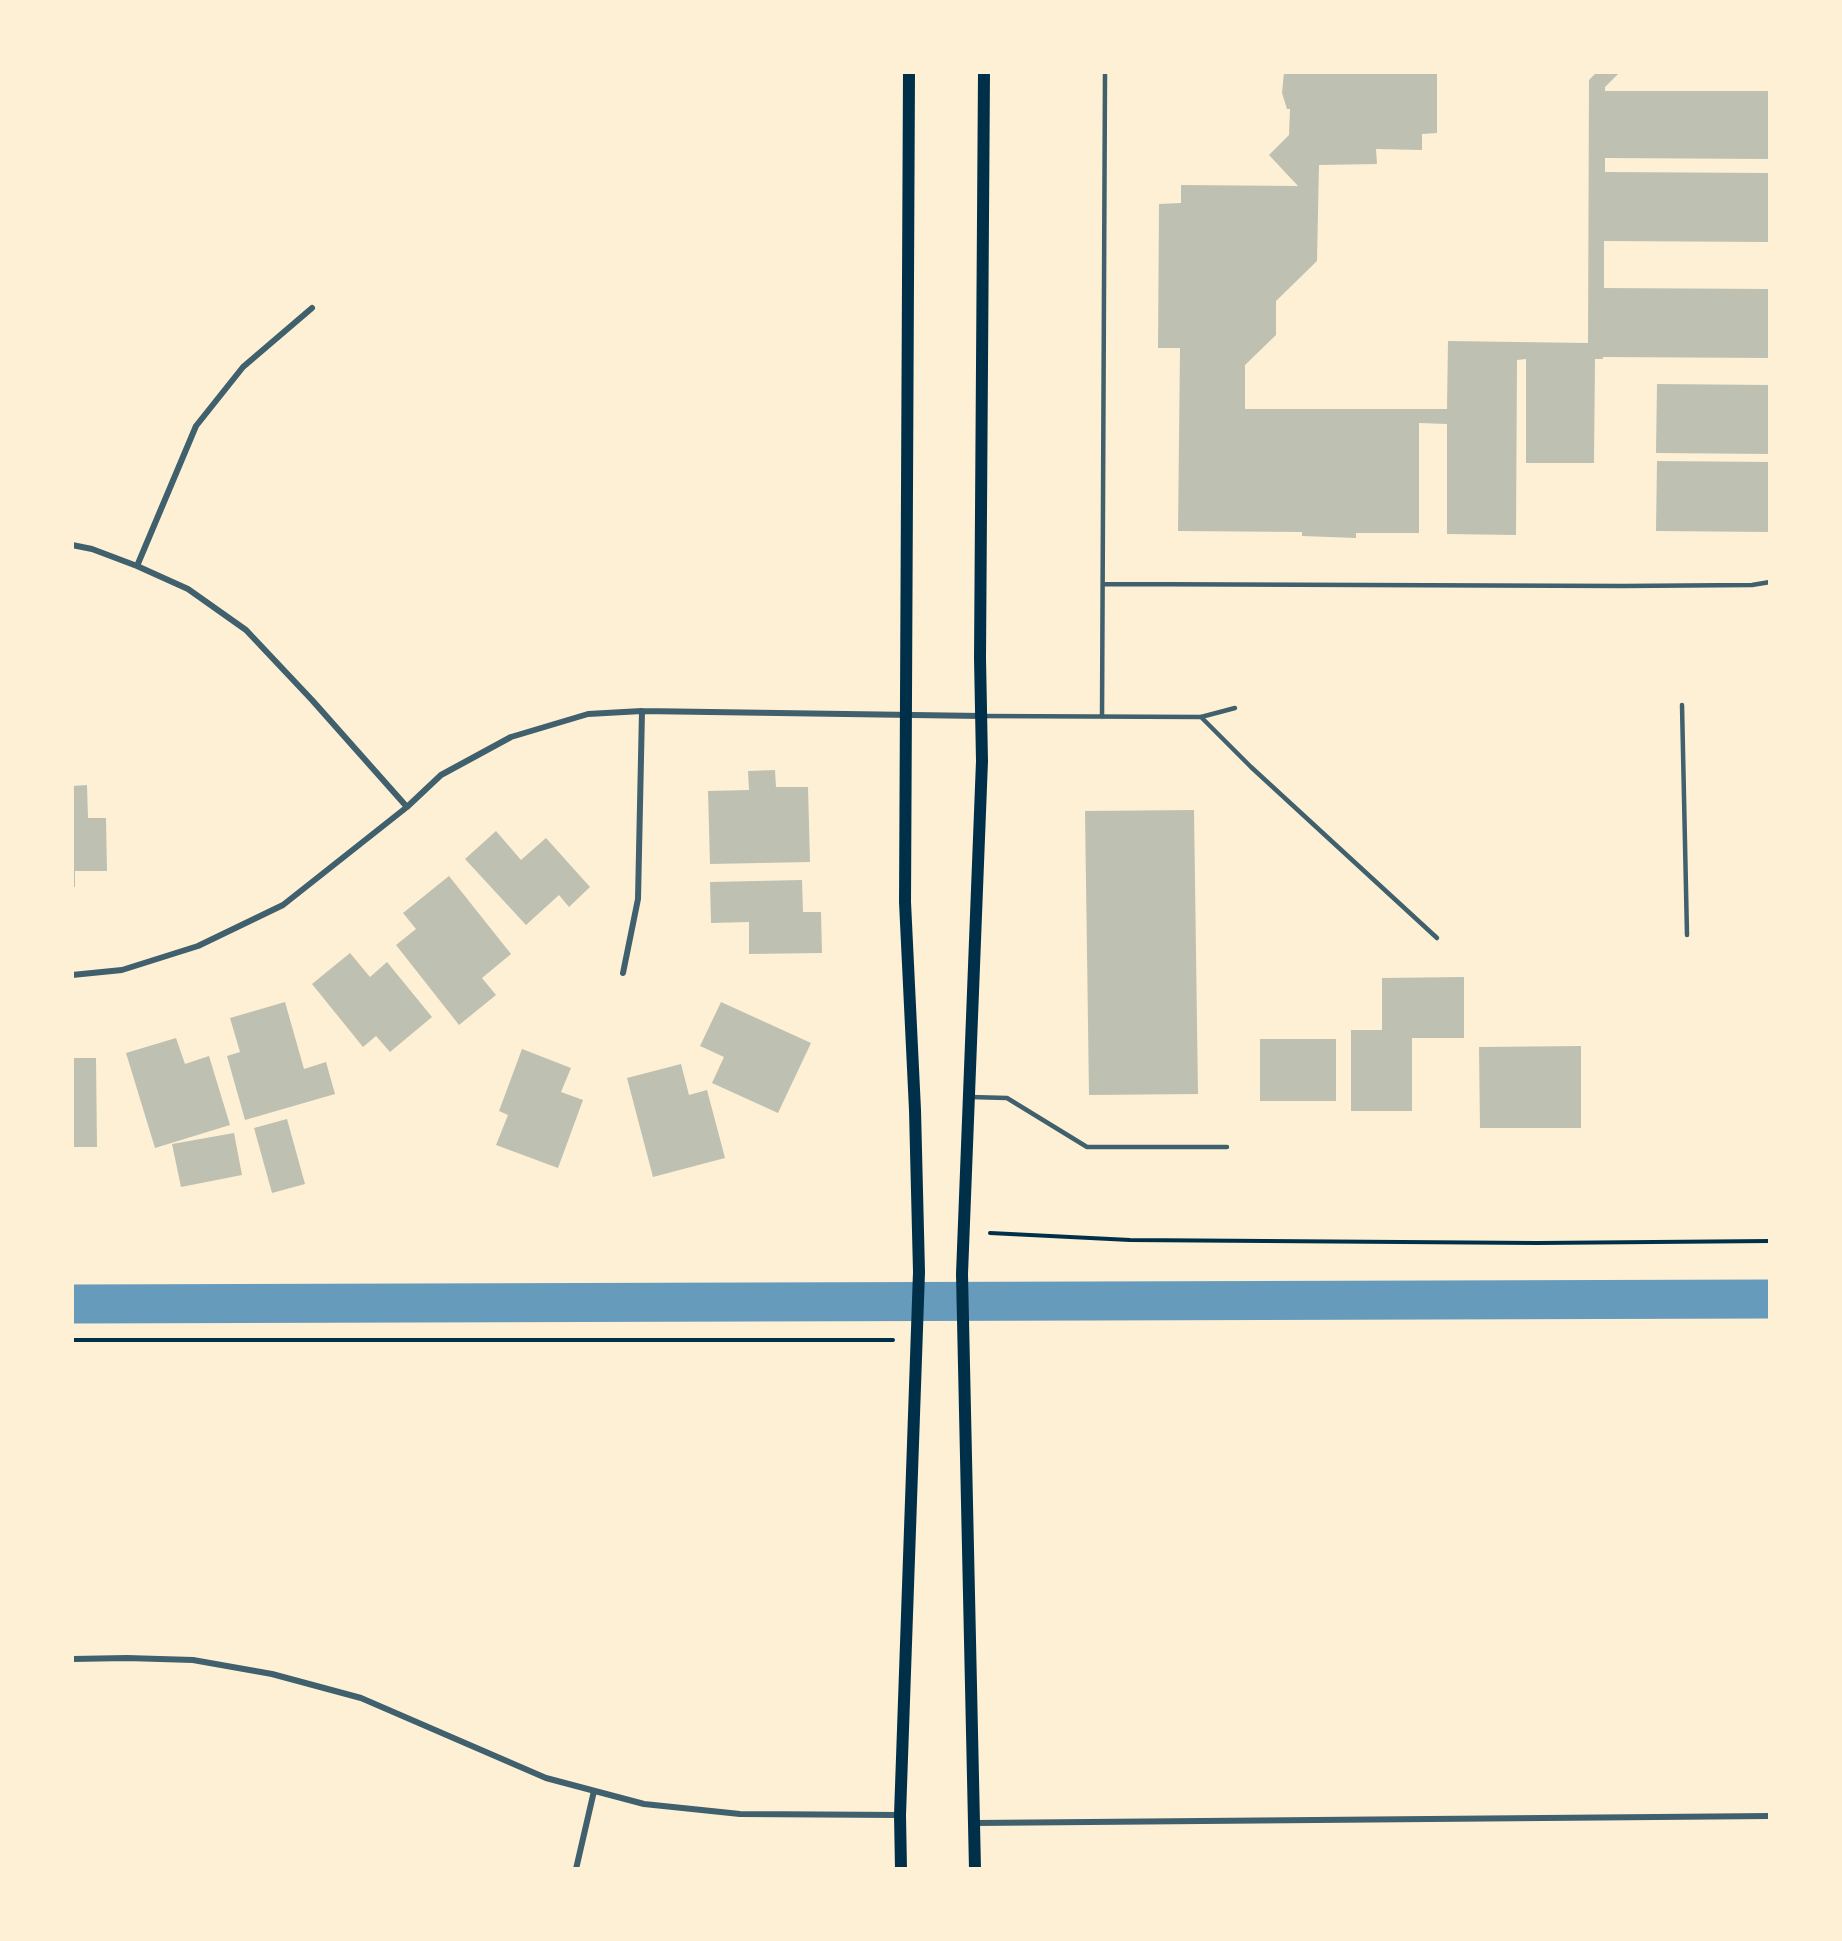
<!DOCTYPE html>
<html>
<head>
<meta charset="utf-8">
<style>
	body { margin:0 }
	#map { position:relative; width:1842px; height:1941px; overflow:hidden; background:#fdf0d5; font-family:"Roboto Serif",serif }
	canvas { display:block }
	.frame { position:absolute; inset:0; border:74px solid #fdf0d5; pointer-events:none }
</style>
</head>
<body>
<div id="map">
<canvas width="1842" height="1941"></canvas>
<div class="frame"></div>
</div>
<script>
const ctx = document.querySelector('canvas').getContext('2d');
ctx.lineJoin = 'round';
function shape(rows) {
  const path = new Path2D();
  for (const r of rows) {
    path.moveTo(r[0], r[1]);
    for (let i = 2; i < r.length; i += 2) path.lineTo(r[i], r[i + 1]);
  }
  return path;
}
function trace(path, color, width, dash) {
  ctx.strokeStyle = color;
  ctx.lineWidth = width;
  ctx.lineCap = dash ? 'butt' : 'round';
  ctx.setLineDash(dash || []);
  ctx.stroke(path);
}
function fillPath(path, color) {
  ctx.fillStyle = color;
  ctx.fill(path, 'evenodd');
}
const canal = shape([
	[72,1304,1770,1299]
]);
const building = shape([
	[1284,72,1437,72,1437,133,1422,134,1422,150,1376,149,1377,164,1319,165,1317,261,1276,301,1276,335,1245,365,1245,409,1447,409,1448,341,1588,343,1589,80,1597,72,1620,72,1605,87,1605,91,1770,91,1770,159,1605,158,1605,172,1770,173,1770,242,1604,241,1604,288,1770,289,1770,358,1603,357,1603,359,1595,359,1594,463,1526,463,1526,359,1517,360,1516,535,1447,534,1447,424,1419,423,1419,533,1356,533,1356,538,1302,536,1302,532,1178,531,1180,348,1158,348,1159,204,1181,203,1181,185,1298,186,1269,155,1289,135,1290,109,1287,109,1282,93],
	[1657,384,1770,385,1770,454,1656,453],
	[1657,461,1770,462,1770,532,1656,531],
	[775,770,776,787,808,787,810,862,710,864,708,791,749,790,748,771],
	[87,785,88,818,106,818,107,871,75,871,75,887,72,887,72,786],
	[1194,810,1198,1094,1089,1095,1085,811],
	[496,831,521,860,546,838,590,887,569,907,559,895,526,925,465,859],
	[449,876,511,954,482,978,496,995,459,1025,396,945,416,929,403,913],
	[802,880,803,912,821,912,822,953,749,954,749,922,711,923,710,882],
	[350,953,370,977,387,962,432,1017,390,1052,376,1036,363,1047,312,984],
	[1464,977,1464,1038,1412,1038,1412,1111,1351,1111,1351,1030,1382,1030,1382,978],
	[285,1002,304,1069,326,1062,335,1094,245,1120,227,1056,240,1052,230,1018],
	[721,1002,811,1043,778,1113,712,1083,724,1057,700,1046],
	[176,1038,185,1064,209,1056,230,1125,155,1148,126,1053],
	[1260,1039,1336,1039,1336,1101,1260,1101],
	[1581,1046,1581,1128,1480,1128,1479,1047],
	[522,1049,571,1068,561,1092,583,1100,558,1168,496,1145,508,1115,499,1111],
	[72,1058,96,1058,97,1147,72,1147],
	[681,1064,689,1095,707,1090,725,1158,653,1177,627,1078],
	[287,1119,305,1184,272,1193,254,1128],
	[234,1133,242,1175,181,1187,172,1144]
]);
const path = shape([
	[990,1233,1130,1240,1537,1243,1770,1241],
	[72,1340,893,1340]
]);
const service = shape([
	[1103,584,1622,586,1752,585,1770,582],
	[1682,705,1687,935],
	[981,716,1201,717,1235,708],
	[1102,717,1105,72],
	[1201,717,1251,767,1437,938],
	[970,1097,1007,1098,1087,1147,1227,1147]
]);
const minor = shape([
	[72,545,92,549,137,566,188,589,246,630,312,700,407,807],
	[137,566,196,426,243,367,312,308],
	[623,973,638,899,642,711],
	[72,975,122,970,198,946,283,905,407,807,441,775,511,737,588,714,642,711,981,716],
	[72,1659,127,1658,193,1660,272,1674,361,1698,546,1778,644,1804,740,1814,900,1815],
	[975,1823,1770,1816],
	[576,1869,594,1791]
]);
const secondary = shape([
	[901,1869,900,1815,919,1272,915,1110,905,902,909,72],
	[975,1869,962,1274,982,761,980,658,984,72]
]);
trace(canal, '#669bbc', 39);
fillPath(building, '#bec0b2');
trace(path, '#003049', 4);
trace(service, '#3f606c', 4.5);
trace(minor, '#3f606c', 6);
trace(secondary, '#003049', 12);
</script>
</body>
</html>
